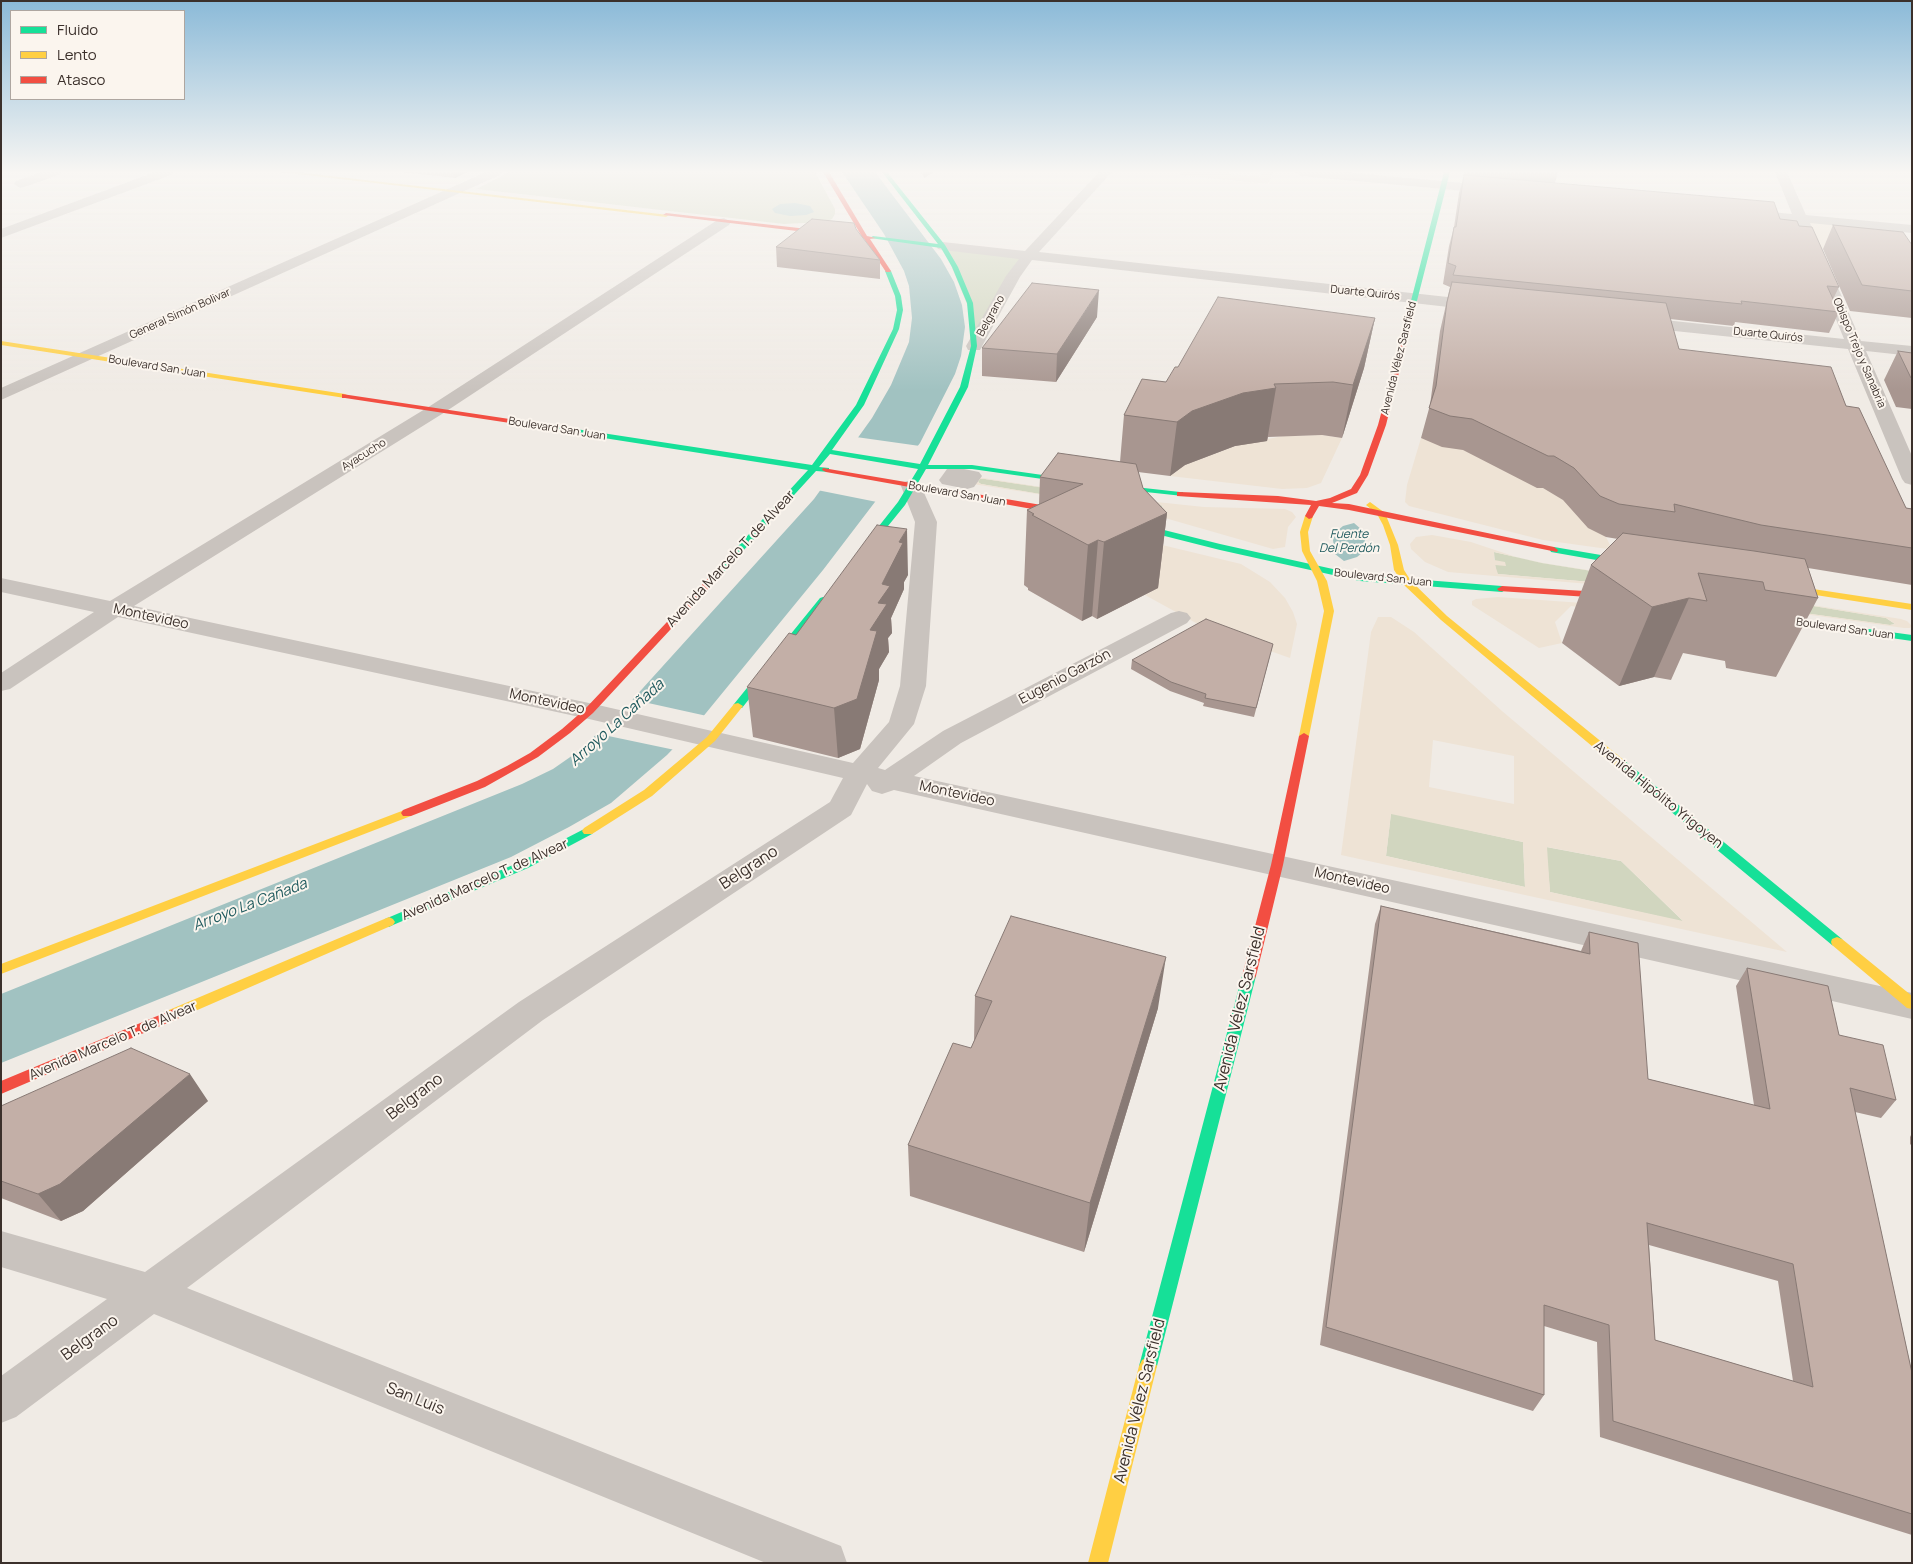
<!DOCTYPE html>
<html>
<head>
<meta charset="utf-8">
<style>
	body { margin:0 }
	#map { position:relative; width:1913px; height:1564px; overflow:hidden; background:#f0ebe5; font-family:Manrope,sans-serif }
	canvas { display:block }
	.frame { position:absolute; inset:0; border:2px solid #3b302b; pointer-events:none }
	.legend { position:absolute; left:10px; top:10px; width:175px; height:90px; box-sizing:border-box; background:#fbf5ee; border:1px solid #aea6a0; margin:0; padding:6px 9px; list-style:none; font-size:15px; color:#3b302b }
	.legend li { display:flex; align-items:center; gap:10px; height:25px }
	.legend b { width:25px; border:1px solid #aea6a0 }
</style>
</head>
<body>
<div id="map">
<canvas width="1913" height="1564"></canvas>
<div class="frame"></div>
<ul class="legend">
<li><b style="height:6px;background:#16e098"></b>Fluido</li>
<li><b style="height:6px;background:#ffcf43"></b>Lento</li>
<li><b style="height:6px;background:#f24e42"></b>Atasco</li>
</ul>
</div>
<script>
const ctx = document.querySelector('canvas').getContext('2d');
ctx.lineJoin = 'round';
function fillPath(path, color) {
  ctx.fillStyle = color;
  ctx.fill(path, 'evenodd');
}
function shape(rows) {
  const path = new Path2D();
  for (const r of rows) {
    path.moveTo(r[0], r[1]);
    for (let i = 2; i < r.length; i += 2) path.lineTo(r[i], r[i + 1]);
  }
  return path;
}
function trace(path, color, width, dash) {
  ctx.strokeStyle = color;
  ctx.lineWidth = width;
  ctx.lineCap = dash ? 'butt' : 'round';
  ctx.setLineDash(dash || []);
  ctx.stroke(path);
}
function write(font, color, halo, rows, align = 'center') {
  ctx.font = font + ' Manrope,sans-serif';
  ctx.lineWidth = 4;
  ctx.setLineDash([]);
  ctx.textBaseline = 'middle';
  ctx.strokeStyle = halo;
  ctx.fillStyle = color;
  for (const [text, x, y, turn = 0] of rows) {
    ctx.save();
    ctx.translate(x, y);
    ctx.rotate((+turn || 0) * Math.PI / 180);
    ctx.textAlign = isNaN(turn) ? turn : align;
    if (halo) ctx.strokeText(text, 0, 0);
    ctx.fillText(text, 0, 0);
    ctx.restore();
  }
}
const green = shape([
	[510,172,815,172,835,209,835,214,832,219,825,222,784,224,476,189],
	[943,246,1028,256,974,346,974,321],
	[980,479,985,479,1163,505,1158,514,981,484,978,482],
	[1494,552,1542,563,1742,595,1498,574,1496,573],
	[1759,597,1886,618,1895,624,1890,625,1761,607],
	[1391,813,1523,842,1525,887,1386,856],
	[1546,847,1621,861,1684,922,1550,892]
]);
const plaza = shape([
	[1182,172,1229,172,1229,174,1260,177,1262,172,1273,172,1268,184,1179,175],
	[1802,218,1864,224,1881,255,1814,248],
	[1322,435,1342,438,1321,483,1307,488,1282,489,1170,476,1185,465,1238,445,1283,436],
	[1421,438,1458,447,1545,488,1573,506,1606,537,1611,547,1615,550,1543,540,1409,506,1405,502,1407,485],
	[977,477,1105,497,1166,503,1204,507,1285,509,1292,512,1296,517,1288,527,1285,547,1273,549,1158,516,1101,504,973,484],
	[980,479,985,479,1163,506,1158,514,981,484,978,482],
	[1432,535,1471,542,1516,557,1543,563,1901,619,1907,621,1912,626,1910,628,1904,628,1589,584,1448,572,1425,562,1411,549,1410,544,1416,537],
	[1494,552,1542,563,1742,595,1498,574,1495,565,1506,566,1505,562,1494,560],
	[1759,597,1886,618,1895,624,1890,625,1761,607],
	[1129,537,1241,564,1270,582,1285,598,1293,612,1297,624,1290,658,1205,628,1145,595,1157,588],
	[1498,597,1526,599,1597,604,1593,609,1571,606,1555,622,1562,643,1539,648,1472,605,1472,601,1476,599],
	[1378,617,1391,617,1414,632,1502,711,1787,952,1341,855,1371,632],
	[1433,740,1514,756,1514,804,1429,787],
	[1391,814,1523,842,1525,887,1386,856],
	[1547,847,1621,861,1683,921,1550,892]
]);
const water = shape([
	[842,172,875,172,941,259,954,282,962,305,965,327,961,356,955,374,920,443,823,570,697,724,667,755,611,803,569,827,511,857,1,1063,1,994,522,784,553,769,576,753,624,709,814,499,872,418,891,385,904,354,909,342,912,318,909,286,904,271,884,234],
	[795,203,810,206,814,212,806,215,790,216,775,213,772,209,780,204],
	[1354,523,1362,530,1365,537,1365,545,1362,553,1357,557,1344,561,1335,554,1333,540,1337,531,1343,526]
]);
const pier = shape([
	[856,437,920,446,877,502,817,490],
	[630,699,707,716,675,750,594,733]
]);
const street = shape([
	[43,172,61,172,59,175,24,187,20,188,14,184,16,181,43,172],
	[155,172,173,172,171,175,1,238,1,229,155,172],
	[486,172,502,172,500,175,1,400,1,388,486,172],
	[1099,172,1112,172,1039,252,1484,301,1490,303,1492,306,1490,309,1484,311,1032,260,1020,277,980,350,968,350,966,346,1006,276,1019,259,943,250,938,249,936,246,938,243,943,242,1025,251,1099,172],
	[1295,172,1342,172,1497,186,1503,190,1497,194,1301,176,1295,172],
	[1775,172,1787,172,1806,215,1912,225,1912,233,1810,223,1861,341,1912,346,1912,356,1866,351,1912,456,1912,485,1905,483,1902,479,1848,349,1636,327,1630,325,1628,322,1630,319,1636,317,1844,339,1796,222,1741,217,1734,213,1741,209,1792,214,1775,172],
	[724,218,731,222,729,225,442,414,134,606,589,703,853,763,889,722,900,686,915,522,901,486,904,482,911,480,918,482,921,486,937,522,926,686,914,724,878,768,885,770,943,731,1171,613,1179,611,1187,613,1191,618,1187,623,961,743,914,776,1912,993,1912,1019,894,790,882,794,872,791,867,784,851,815,543,1020,187,1288,841,1546,847,1563,766,1563,154,1314,16,1417,1,1423,1,1376,107,1299,1,1267,1,1231,145,1272,519,1002,830,802,843,778,589,719,118,617,10,689,1,691,1,673,94,612,1,592,1,578,110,601,430,406,719,219,724,218],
	[954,467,979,472,982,476,974,487,967,489,942,484,939,480,942,476,947,469,954,467]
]);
const fast = shape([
	[882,172,887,172,945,245,958,267,973,303,977,346,968,387,928,465,972,465,1099,483,1180,492,1183,492,1183,496,1099,487,972,469,926,469,905,505,863,557,860,558,856,555,898,502,918,469,830,454,819,467,829,468,829,472,816,471,721,575,718,576,713,573,715,571,808,470,540,428,540,424,543,424,812,465,856,405,893,329,897,310,895,296,885,271,888,269,891,271,901,296,903,310,899,329,864,405,832,450,920,464,960,387,971,346,967,303,952,267,941,248,870,238,873,236,938,244,882,172],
	[1444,172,1450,172,1410,328,1407,330,1404,328,1444,172],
	[1128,521,1220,544,1360,575,1502,586,1507,589,1502,592,1360,581,1220,550,1125,526,1125,522,1128,521],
	[1554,547,1636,561,1641,564,1636,567,1551,552,1550,550,1554,547],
	[823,597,828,600,826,602,742,708,734,708,733,706,734,704,820,598,823,597],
	[1767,615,1912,635,1912,641,1764,620,1762,618,1767,615],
	[1621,760,1625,761,1842,939,1843,942,1842,945,1837,947,1832,945,1617,767,1615,764,1621,760],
	[588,827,592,828,594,831,592,834,528,868,393,925,389,927,385,925,383,922,385,919,520,862,588,827],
	[1249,971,1254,972,1256,976,1157,1366,1154,1372,1148,1375,1142,1372,1139,1366,1242,976,1244,972,1249,971]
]);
const slow = shape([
	[280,172,296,172,669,215,666,217,280,172],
	[1,341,345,394,349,396,345,398,1,345,1,341],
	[1370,502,1385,513,1398,545,1404,570,1411,581,1447,616,1625,761,1627,764,1625,767,1617,767,1441,620,1404,585,1394,570,1390,545,1383,525,1377,514,1366,505,1370,502],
	[1309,513,1313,516,1308,532,1310,551,1327,581,1334,611,1309,736,1304,739,1299,736,1324,611,1317,581,1302,551,1300,532,1305,516,1309,513],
	[1780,584,1912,604,1912,610,1777,589,1777,585,1780,584],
	[738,703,743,706,715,741,652,796,592,834,584,834,582,831,584,828,644,790,707,737,734,704,738,703],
	[407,809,411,810,413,813,411,816,1,974,1,964,407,809],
	[389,917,393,919,395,922,393,925,179,1018,174,1019,169,1018,167,1014,169,1010,389,917],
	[1837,937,1842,939,1912,996,1912,1009,1907,1008,1832,945,1831,942,1832,939,1837,937],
	[1148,1357,1154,1360,1157,1366,1108,1563,1088,1563,1139,1366,1142,1360,1148,1357]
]);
const jam = shape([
	[823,172,829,172,867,236,876,238,870,239,891,271,890,272,886,272,864,239,663,215,666,213,861,235,823,172],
	[1407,326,1410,328,1386,425,1368,475,1357,493,1332,503,1349,504,1554,547,1558,550,1557,552,1349,510,1319,506,1312,518,1309,519,1305,516,1311,505,1177,496,1177,492,1180,492,1278,496,1316,501,1330,498,1351,489,1360,475,1378,425,1404,328,1407,326],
	[342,394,543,424,547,426,543,428,345,398,342,398,342,394],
	[823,468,1071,510,1075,513,1071,516,826,472,822,470,823,468],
	[718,570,723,573,721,575,593,713,570,733,538,757,485,787,411,816,403,816,401,813,403,810,477,781,507,766,530,753,562,729,585,709,715,571,718,570],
	[1502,586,1618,593,1623,596,1618,599,1499,591,1497,589,1502,586],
	[1304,733,1309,736,1283,865,1256,976,1254,980,1249,981,1244,980,1242,976,1271,865,1299,736,1304,733],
	[174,1009,179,1010,181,1014,179,1018,1,1094,1,1081,174,1009]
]);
const wall = shape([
	[403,172,467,172,455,178],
	[921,172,933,172,924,178],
	[1465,172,1558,172,1555,183,1780,219,1799,226,1839,287,1833,299,1839,312,1829,333,1735,322,1734,326,1670,319,1679,349,1846,406,1906,508,1912,509,1912,585,1808,568,1818,598,1776,677,1726,668,1725,661,1683,653,1671,680,1654,677,1619,686,1562,643,1591,565,1618,539,1606,537,1588,528,1563,500,1543,488,1537,488,1463,450,1442,447,1421,438,1430,405,1440,331,1450,287,1443,284,1449,246,1454,227,1459,193],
	[1833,225,1912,245,1912,318,1850,311,1823,249],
	[856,229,880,260,880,279,777,267,776,247],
	[1097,317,1056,382,982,376,982,348],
	[1375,318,1364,368,1342,438,1322,435,1268,437,1267,441,1235,446,1185,465,1170,476,1138,472,1143,488,1167,513,1158,588,1097,619,1092,616,1082,621,1028,590,1028,588,1024,585,1027,510,1039,504,1040,477,1120,462,1124,415,1166,382,1178,367],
	[1898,351,1912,353,1912,409,1896,407,1884,380],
	[908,575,904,582,904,589,891,618,892,633,888,638,889,652,879,669,879,680,860,749,838,758,753,737,747,687,796,635],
	[1273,644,1254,717,1203,706,1204,703,1170,691,1131,669,1132,660],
	[1381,906,1581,951,1589,932,1648,1079,1754,1105,1736,986,1747,968,1839,1035,1896,1100,1881,1118,1855,1112,1912,1373,1912,1535,1600,1437,1597,1342,1544,1326,1544,1395,1533,1411,1320,1345,1375,924],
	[1649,1245,1778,1281,1793,1381,1655,1340],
	[975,996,1158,1008,1084,1252,910,1196,908,1145,971,1048,974,1041],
	[208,1101,83,1211,61,1221,1,1198,1,1106],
	[1912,1133,1912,1146,1910,1144,1910,1137]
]);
const shadedWall = shape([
	[454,172,467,172,455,178],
	[924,172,933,172,924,178],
	[1099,290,1097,317,1056,382,1057,354],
	[1375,318,1364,368,1342,438,1353,385],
	[1276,388,1267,441,1235,446,1185,465,1170,476,1177,422,1192,411,1243,393],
	[1167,513,1158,588,1097,619,1104,542],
	[907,529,908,575,904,582,904,589,891,618,892,633,888,638,889,652,879,669,879,680,860,749,838,758,834,708,870,630,882,584,899,542],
	[1098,540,1092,616,1082,621,1088,545],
	[1689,598,1654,677,1619,686,1652,607],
	[1166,957,1158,1008,1084,1252,1090,1203],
	[190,1074,208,1101,83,1211,61,1221,38,1194]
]);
const building = shape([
	[1464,175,1774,202,1780,219,1797,221,1799,226,1812,227,1839,287,1827,286,1839,312,1741,301,1742,304,1453,275,1456,266,1448,263,1454,227,1456,227,1464,175],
	[812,219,854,223,856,229,880,260,776,247,812,219],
	[1833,225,1903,232,1912,245,1912,291,1862,285,1833,225],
	[1452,282,1666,303,1679,349,1831,367,1846,406,1859,408,1906,508,1912,509,1912,548,1761,525,1674,504,1675,512,1619,504,1600,496,1574,468,1554,456,1548,456,1472,419,1450,416,1429,408,1436,386,1447,302,1452,282],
	[1032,283,1099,290,1057,354,982,348,1032,283],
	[1218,297,1375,318,1353,385,1333,382,1274,384,1276,388,1243,393,1192,411,1177,422,1124,415,1142,379,1166,382,1175,367,1178,367,1218,297],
	[1898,351,1912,353,1912,378,1911,378,1898,351],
	[1058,453,1136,464,1143,488,1167,513,1104,542,1098,540,1088,545,1032,515,1034,514,1027,510,1083,484,1040,477,1058,453],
	[877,525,907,529,899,542,903,543,882,584,890,586,878,603,887,604,870,630,877,631,857,699,834,708,747,687,789,633,796,635,877,525],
	[1623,533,1754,551,1805,559,1818,598,1765,590,1763,582,1698,573,1707,601,1689,598,1652,607,1591,565,1623,533],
	[1206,619,1273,644,1256,708,1205,698,1206,694,1171,682,1132,660,1206,619],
	[1381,906,1590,954,1589,932,1638,943,1648,1079,1770,1109,1747,968,1828,986,1839,1035,1883,1045,1896,1100,1850,1088,1912,1373,1912,1514,1613,1421,1609,1325,1544,1305,1544,1395,1326,1327,1381,906],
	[1647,1223,1793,1264,1813,1387,1655,1340,1647,1223],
	[1011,916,1166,957,1090,1203,908,1145,953,1043,971,1048,992,1001,975,996,1011,916],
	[131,1048,190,1074,60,1184,38,1194,1,1181,1,1106,131,1048]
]);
const farStreetnames = [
	["Duarte Quirós",1365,293,6],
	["General Simón Bolivar",180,314,-24],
	["Belgrano",991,316,-61],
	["Duarte Quirós",1768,335,6],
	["Obispo Trejo y Sanabria",1859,353,67],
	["Avenida Vélez Sarsfield",1399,358,-76],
	["Boulevard San Juan",157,367,9],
	["Boulevard San Juan",557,429,9],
	["Ayacucho",364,455,-32],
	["Boulevard San Juan",957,494,10],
	["Boulevard San Juan",1383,578,6],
	["Boulevard San Juan",1845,629,8]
];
const farWaternames = [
	["Fuente",1349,535],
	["Del Perdón",1349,549]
];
const streetNames = [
	["Avenida Marcelo T. de Alvear",731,559,-47],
	["Montevideo",151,617,12],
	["Eugenio Garzón",1065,677,-28],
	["Montevideo",547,702,12],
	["Montevideo",957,794,12],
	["Avenida Hipólito Yrigoyen",1658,795,39],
	["Avenida Marcelo T. de Alvear",485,880,-24],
	["Montevideo",1352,881,13],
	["Avenida Marcelo T. de Alvear",113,1041,-23]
];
const waterNames = [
	["Arroyo La Cañada",617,723,-42],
	["Arroyo La Cañada",250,905,-21]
];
const nearStreetnames = [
	["Belgrano",749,868,-33],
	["Avenida Vélez Sarsfield",1240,1009,-76],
	["Belgrano",415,1097,-37],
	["Belgrano",90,1338,-36],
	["San Luis",415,1399,22],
	["Avenida Vélez Sarsfield",1140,1401,-76]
];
fillPath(green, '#d1d6bf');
fillPath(plaza, '#eee3d5');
fillPath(water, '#a1c2c1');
fillPath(pier, '#f0ebe5');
fillPath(street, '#c9c3be');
fillPath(fast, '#16e098');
fillPath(slow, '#ffcf43');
fillPath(jam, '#f24e42');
fillPath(wall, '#a89690');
fillPath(shadedWall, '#887a75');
fillPath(building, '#c3afa7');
trace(building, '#887a75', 1);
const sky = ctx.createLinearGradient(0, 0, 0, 391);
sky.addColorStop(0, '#8bbad8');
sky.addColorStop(0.44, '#f8f6f3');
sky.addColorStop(1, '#f8f6f300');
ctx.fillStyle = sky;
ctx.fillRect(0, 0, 1913, 391);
write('11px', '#3b302b', '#fbf5ee', farStreetnames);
write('italic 12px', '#1f5a5e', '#fbf5ee', farWaternames);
write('14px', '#3b302b', '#fbf5ee', streetNames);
write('italic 15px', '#1f5a5e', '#fbf5ee', waterNames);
write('16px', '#3b302b', '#fbf5ee', nearStreetnames);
</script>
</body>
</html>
